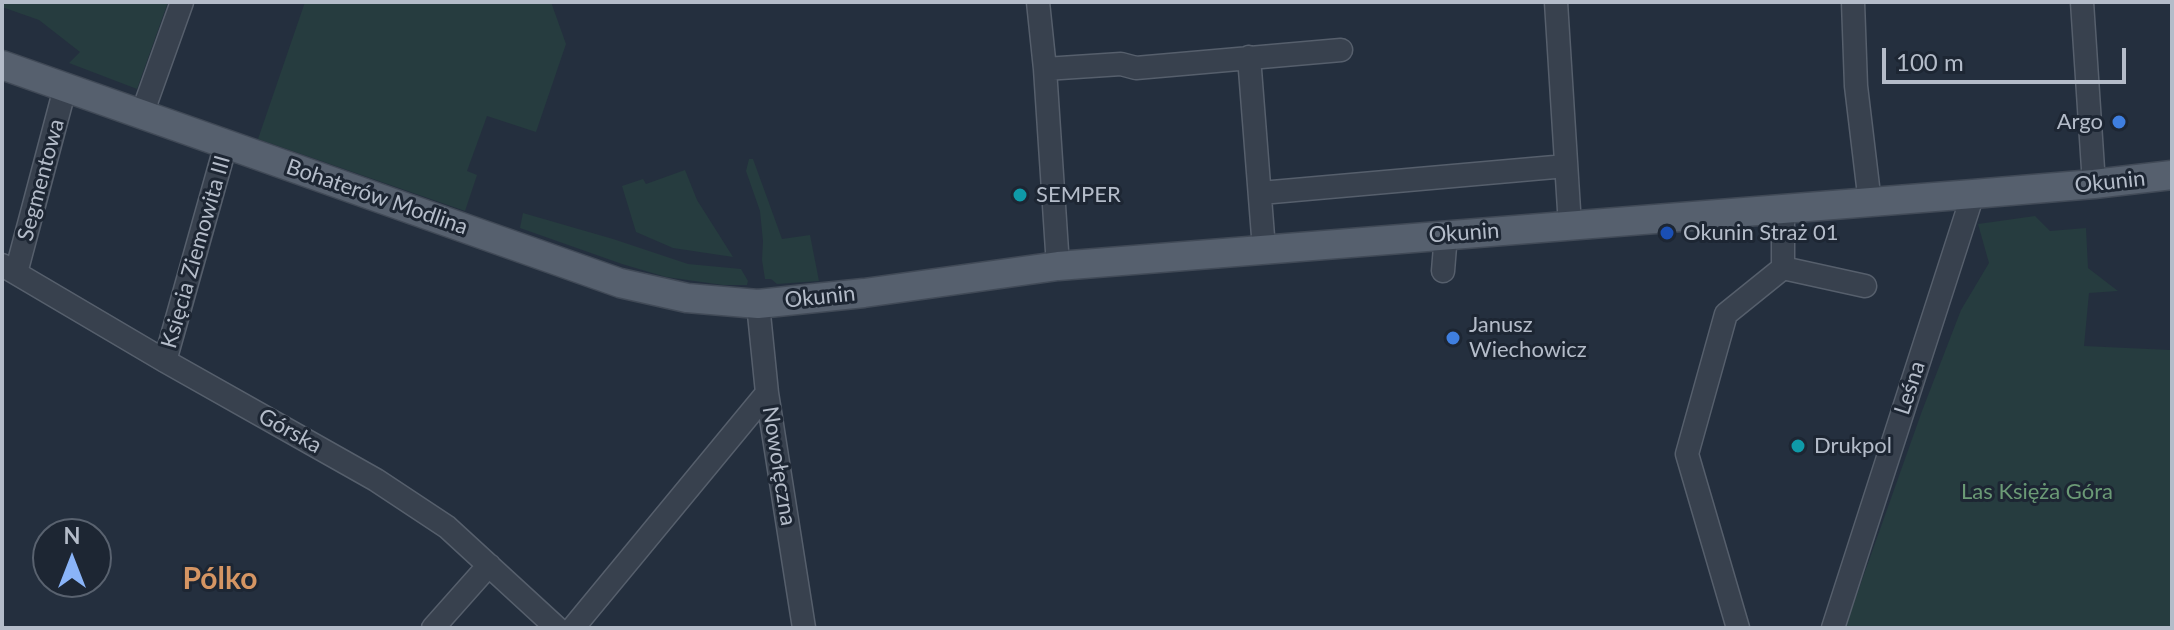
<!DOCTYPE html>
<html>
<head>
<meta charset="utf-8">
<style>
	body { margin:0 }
	#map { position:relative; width:2174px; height:630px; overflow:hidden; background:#242f3e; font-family:Lato,sans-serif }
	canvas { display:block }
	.frame { position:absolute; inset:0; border:4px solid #b4bcc9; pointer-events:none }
	.north { position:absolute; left:32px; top:518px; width:80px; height:80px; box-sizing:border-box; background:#1d2633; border:2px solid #59626f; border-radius:50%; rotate:0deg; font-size:22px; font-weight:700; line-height:32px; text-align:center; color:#b4bcc9 }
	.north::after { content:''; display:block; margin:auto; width:28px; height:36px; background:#8ab4f8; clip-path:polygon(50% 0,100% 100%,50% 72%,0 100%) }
	.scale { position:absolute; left:1882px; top:48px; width:244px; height:36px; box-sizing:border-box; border:4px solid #b4bcc9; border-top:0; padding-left:10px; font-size:24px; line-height:28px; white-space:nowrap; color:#b4bcc9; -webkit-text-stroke:6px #1d2633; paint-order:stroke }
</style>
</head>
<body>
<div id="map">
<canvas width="2174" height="630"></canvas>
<div class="frame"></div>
<div class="north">N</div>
<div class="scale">100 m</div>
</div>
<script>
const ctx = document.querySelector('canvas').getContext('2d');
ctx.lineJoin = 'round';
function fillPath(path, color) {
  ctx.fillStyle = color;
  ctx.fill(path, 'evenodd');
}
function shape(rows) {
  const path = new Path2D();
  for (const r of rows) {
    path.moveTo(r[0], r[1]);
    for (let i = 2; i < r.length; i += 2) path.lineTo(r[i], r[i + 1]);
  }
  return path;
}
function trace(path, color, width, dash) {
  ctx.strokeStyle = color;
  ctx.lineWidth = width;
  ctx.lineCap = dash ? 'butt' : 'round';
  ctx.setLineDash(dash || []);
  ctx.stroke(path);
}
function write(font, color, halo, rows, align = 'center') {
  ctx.font = font + ' Lato,sans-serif';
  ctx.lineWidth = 6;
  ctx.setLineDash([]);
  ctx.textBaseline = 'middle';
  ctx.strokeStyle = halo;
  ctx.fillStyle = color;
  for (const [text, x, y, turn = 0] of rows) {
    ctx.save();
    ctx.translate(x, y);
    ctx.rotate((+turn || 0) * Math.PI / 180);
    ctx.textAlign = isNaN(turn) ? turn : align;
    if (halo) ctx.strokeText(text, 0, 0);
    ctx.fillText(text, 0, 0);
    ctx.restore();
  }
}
const green = shape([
	[2,2,168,2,137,89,69,63,80,52,39,20,2,7],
	[305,2,551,2,566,44,536,132,487,116,467,171,477,175,465,211,258,139],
	[749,159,753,159,782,239,810,235,819,281,777,284,771,279,765,279,762,260,763,241,760,211,746,171],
	[685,170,697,200,733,257,673,248,636,232,622,186,643,179,646,184],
	[523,213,613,239,688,264,741,269,748,281,747,285,723,285,666,277,622,264,520,228],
	[2035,216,2050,231,2086,228,2088,268,2118,291,2089,293,2084,346,2170,350,2172,354,2172,628,1845,628,1922,411,1961,310,1989,263,1978,224]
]);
const minor = shape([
	[1038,2,1045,69,1058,266],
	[1556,2,1570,226],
	[1853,2,1856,86,1870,203],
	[2082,2,2094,184],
	[1249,57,1264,249],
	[1045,69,1121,64,1136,68,1341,50],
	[142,114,182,2],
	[1261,193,1566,166],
	[1783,210,1783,268,1865,286],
	[2,265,165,361,376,480,447,527,557,628],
	[1443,271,1446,234],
	[16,273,65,88],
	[758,304,767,393,804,628],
	[165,361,226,144],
	[433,628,489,565],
	[573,628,767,393],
	[1738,628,1687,454,1726,314,1783,268],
	[1833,628,1973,194]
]);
const major = shape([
	[2,65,620,283,687,298,758,304,864,293,1058,266,1973,194,2094,184,2172,175]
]);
const markers = [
	[2119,122,8,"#3f7fe0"],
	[1020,195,8,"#0f9aa8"],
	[1667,233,8,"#1a4fb4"],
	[1453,338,8,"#3f7fe0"],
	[1798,446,8,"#0f9aa8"]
];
const poiNames = [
	["Argo",2103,122,"right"],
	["SEMPER",1036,195],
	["Okunin Straż 01",1683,233],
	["Janusz",1469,325],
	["Wiechowicz",1469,350],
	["Drukpol",1814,446]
];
const streetNames = [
	["Segmentowa",41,180,-75],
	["Okunin",2110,182,-6],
	["Bohaterów Modlina",377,197,19],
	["Okunin",1464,233,-4],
	["Księcia Ziemowita III",196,252,-74],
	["Okunin",820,297,-6],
	["Leśna",1910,388,-72],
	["Górska",290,431,29],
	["Nowołęczna",779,466,81]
];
const parkNames = [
	["Las Księża Góra",2037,492]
];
const districtNames = [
	["Pólko",220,579]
];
fillPath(green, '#263c3f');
trace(minor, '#565f6c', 25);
trace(major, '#414a57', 31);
trace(minor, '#38414e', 22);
trace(major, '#56606e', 28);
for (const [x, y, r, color] of markers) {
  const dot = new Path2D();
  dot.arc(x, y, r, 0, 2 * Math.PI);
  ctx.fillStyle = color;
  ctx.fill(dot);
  trace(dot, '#1d2633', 3);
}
write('22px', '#b4bcc9', '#1d2633', poiNames, 'left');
write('22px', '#b4bcc9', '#1d2633', streetNames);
write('22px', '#6b9a76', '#1d2633', parkNames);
write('bold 30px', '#d59563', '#1d2633', districtNames);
</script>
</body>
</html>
